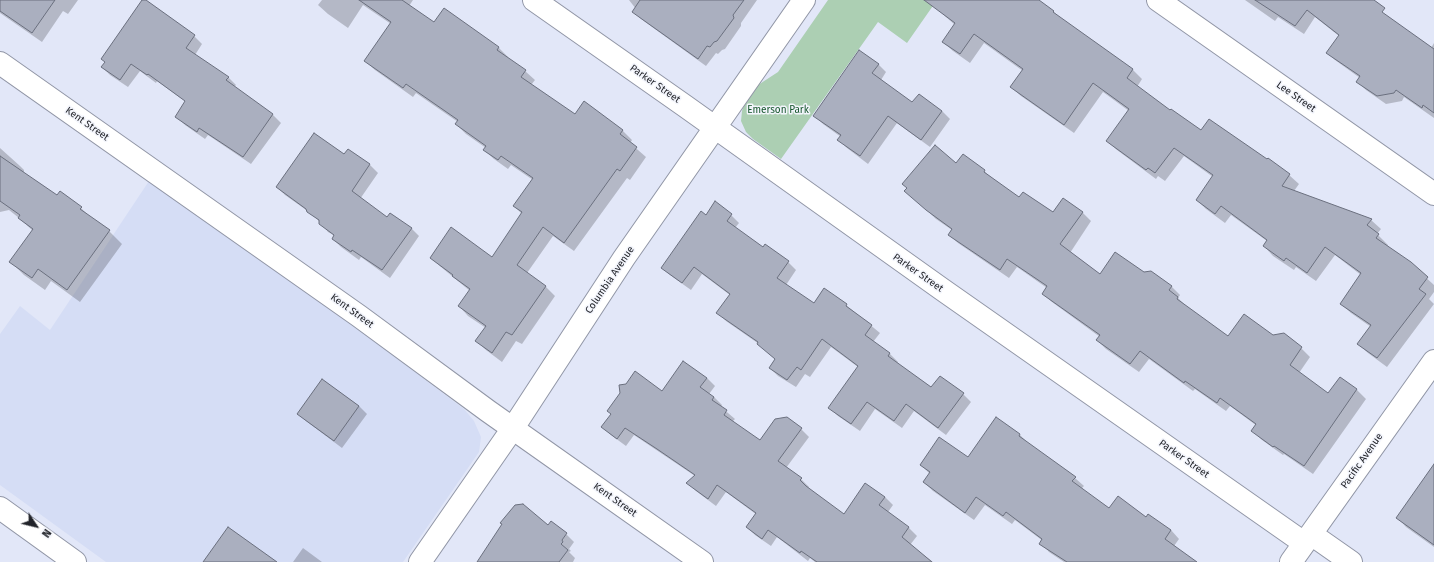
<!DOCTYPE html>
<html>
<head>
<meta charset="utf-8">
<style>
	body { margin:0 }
	#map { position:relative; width:1434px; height:562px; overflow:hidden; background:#e2e7f8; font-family:"Fira Sans",sans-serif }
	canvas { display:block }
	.north { position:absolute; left:16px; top:506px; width:40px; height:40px; -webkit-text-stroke:3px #f3f5fc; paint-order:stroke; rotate:125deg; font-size:11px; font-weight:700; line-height:16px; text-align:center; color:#212329 }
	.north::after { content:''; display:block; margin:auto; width:14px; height:18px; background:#212329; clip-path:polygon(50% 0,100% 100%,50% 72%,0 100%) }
</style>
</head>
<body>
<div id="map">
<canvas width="1434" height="562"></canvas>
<div class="north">N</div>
</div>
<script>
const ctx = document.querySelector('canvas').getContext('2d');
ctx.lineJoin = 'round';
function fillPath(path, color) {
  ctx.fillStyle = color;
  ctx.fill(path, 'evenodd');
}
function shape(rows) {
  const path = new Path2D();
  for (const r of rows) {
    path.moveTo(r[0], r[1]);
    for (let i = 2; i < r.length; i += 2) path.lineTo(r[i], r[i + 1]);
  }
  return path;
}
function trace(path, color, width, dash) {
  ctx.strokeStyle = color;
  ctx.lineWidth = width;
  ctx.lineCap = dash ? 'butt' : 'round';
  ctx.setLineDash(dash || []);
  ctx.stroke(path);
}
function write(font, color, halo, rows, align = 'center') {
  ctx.font = font + ' "Fira Sans",sans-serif';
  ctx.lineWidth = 3;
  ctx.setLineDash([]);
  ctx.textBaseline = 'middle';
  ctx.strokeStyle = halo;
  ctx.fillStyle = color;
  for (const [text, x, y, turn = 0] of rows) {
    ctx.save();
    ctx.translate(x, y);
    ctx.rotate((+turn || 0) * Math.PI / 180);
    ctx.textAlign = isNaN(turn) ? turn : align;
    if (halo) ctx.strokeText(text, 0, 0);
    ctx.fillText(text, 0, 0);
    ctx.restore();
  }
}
const built = shape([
	[149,181,351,324,464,409,474,421,481,437,479,452,403,562,106,562,0,485,0,334,20,306,50,330]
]);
const green = shape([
	[828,0,937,0,907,43,878,22,781,159,753,139,746,132,741,121,742,111,744,105,758,85,778,72]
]);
const shadow = shape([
	[0,0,78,0,68,14,63,11,42,42,0,13],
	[143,0,194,36,202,44,195,55,228,77,236,85,234,87,273,115,281,123,251,164,208,135,205,139,185,125,177,117,186,102,157,81,156,83,140,71,128,87,110,75,102,67],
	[322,0,413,0,409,6,434,23,444,9,499,48,508,57,507,59,525,71,535,80,531,85,575,116,622,130,632,140,630,143,646,157,630,180,627,178,574,251,553,236,527,273,546,287,555,296,522,344,516,341,502,362,486,350,477,341,486,328,468,316,459,306,470,291,441,267,431,258,492,258,522,214,514,206,533,180,511,165,508,169,494,159,484,150,486,148,466,134,456,124,458,122,416,93,413,97,375,70,365,61,391,24,363,5,348,28,328,14,318,5],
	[629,0,757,0,741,23,741,26,725,49,722,50,718,54,716,53,706,66,641,19,634,12,636,9],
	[943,0,1037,0,1053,11,1061,19,1133,70,1142,79,1137,87,1170,111,1201,132,1289,175,1299,184,1294,191,1371,220,1381,229,1377,234,1388,245,1387,247,1410,263,1434,285,1434,292,1429,299,1434,304,1387,367,1368,353,1358,344,1371,327,1351,313,1341,304,1361,275,1335,255,1316,281,1296,267,1294,270,1273,256,1264,246,1267,241,1231,215,1225,223,1206,209,1197,200,1213,177,1184,156,1165,181,1158,176,1156,179,1117,150,1107,141,1129,111,1103,92,1074,133,1021,96,1011,87,1023,71,984,43,970,63,953,51,943,42,955,25,937,9],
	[1245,0,1357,0,1431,48,1434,43,1434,118,1404,97,1402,101,1386,104,1366,90,1358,82,1360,78,1335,60,1327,53,1339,36,1315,17,1304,34,1278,17,1275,21],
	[878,64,886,72,881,80,913,104,942,111,950,119,930,147,897,123,868,164,847,148,839,140,841,137,823,124,815,116],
	[0,148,20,166,24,170,24,173,57,197,81,208,93,220,109,231,122,244,80,302,51,281,45,290,24,275,11,262,33,231,19,218,9,210,0,212],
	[348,150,370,165,378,173,360,199,388,218,411,228,419,236,390,278,361,257,359,260,341,247,333,239,335,236,328,232,320,222,309,212,285,195,277,187,344,156],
	[956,165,984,171,993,179,1019,199,1053,214,1082,212,1091,221,1070,253,1100,275,1144,273,1172,287,1180,295,1178,298,1186,306,1228,338,1273,336,1301,348,1310,357,1299,373,1329,394,1340,378,1357,390,1366,399,1313,474,1284,454,1283,455,1262,440,1253,431,1257,426,1230,406,1226,411,1195,389,1193,391,1149,359,1139,372,1106,349,1097,340,1100,337,1052,302,1043,294,1047,288,1017,267,1009,278,958,243,949,235,952,230,936,219,906,191],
	[731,215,739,223,735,228,763,249,788,262,796,270,786,285,814,305,846,305,880,333,873,342,890,354,898,362,897,363,932,388,963,394,971,402,946,435,914,411,902,428,875,409,860,431,838,416,830,408,858,367,831,347,810,377,805,374,796,387,778,376,770,368,776,360,759,344,726,321,718,313,730,295,702,274,691,290,670,275,662,268,706,216],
	[707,378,715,386,709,394,714,397,722,405,721,407,735,419,732,422,760,442,801,429,809,437,786,468,801,479,809,487,807,489,845,516,885,497,893,505,888,512,909,528,917,536,910,545,933,562,815,562,810,558,808,561,777,537,771,546,755,535,747,527,757,515,726,492,716,506,696,491,688,483,695,476,634,435,626,446,611,435,603,427,663,392],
	[323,380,359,406,367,414,342,448,306,421,298,413],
	[1020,435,1028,443,1075,478,1084,486,1081,489,1110,509,1147,518,1171,530,1179,539,1174,546,1196,562,1064,562,1049,552,1041,543,1043,541,1015,520,1012,524,985,505,974,520,933,491,924,482,930,474,921,465,968,458],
	[1434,466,1434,547,1406,527,1397,517],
	[551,523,566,534,574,542,569,549,571,551,569,552,575,558,573,562,478,562,548,527],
	[303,548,322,562,293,562]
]);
const building = shape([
	[0,0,55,0,32,33,0,11,0,0],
	[142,0,146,0,195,35,186,48,229,77,226,80,273,114,243,157,199,128,197,132,175,117,185,101,148,74,147,75,131,64,120,80,101,67,105,62,101,59,142,0],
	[359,0,402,0,434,22,444,8,499,47,497,50,526,70,521,77,575,114,584,101,623,130,620,134,637,147,620,171,617,169,564,243,543,227,517,265,546,286,512,335,506,332,492,353,475,341,486,326,458,306,470,289,452,276,453,275,430,258,451,227,492,257,522,212,513,206,533,178,501,156,498,160,483,150,486,146,455,124,458,120,406,84,403,88,364,61,391,22,359,0],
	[640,0,744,0,733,15,734,18,717,41,714,42,710,47,707,46,698,59,632,12,640,0],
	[924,0,1039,0,1054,11,1053,12,1133,69,1127,78,1170,110,1171,109,1201,130,1209,119,1267,159,1268,158,1290,174,1282,186,1372,219,1367,225,1379,234,1376,238,1411,262,1428,277,1419,289,1426,294,1377,358,1357,344,1371,325,1340,304,1361,273,1325,247,1307,273,1286,258,1284,261,1263,246,1267,240,1221,206,1215,214,1196,200,1213,175,1174,148,1155,173,1148,168,1146,170,1106,141,1129,109,1093,83,1064,125,1010,87,1023,69,974,34,960,54,942,42,955,23,924,0],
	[1255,0,1374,0,1385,8,1382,12,1434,49,1434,113,1423,105,1422,108,1396,90,1394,93,1377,96,1356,82,1360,76,1326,53,1339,35,1307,10,1295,26,1255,0],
	[859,50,879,64,872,73,912,102,919,94,942,111,921,140,888,116,860,156,837,140,841,135,813,116,859,50],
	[314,133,344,154,348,149,370,164,352,191,387,217,390,213,412,228,382,270,352,250,351,252,332,239,334,235,319,224,319,220,307,212,306,209,276,187,314,133],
	[935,145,956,163,963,154,985,170,984,172,1019,197,1023,192,1053,212,1063,198,1083,212,1060,244,1100,274,1115,252,1144,272,1151,271,1172,286,1169,290,1178,297,1177,299,1228,336,1244,314,1273,335,1284,333,1302,347,1290,365,1328,393,1340,377,1357,389,1304,466,1274,446,1273,447,1251,431,1256,424,1220,398,1217,403,1185,381,1184,383,1140,351,1130,364,1096,340,1100,335,1042,294,1047,286,1007,259,1000,270,948,235,952,229,926,210,904,191,907,188,902,184,935,145],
	[0,156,57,195,60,191,82,207,80,209,110,230,67,290,38,269,32,278,9,262,33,229,18,218,20,215,0,201,0,156],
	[715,201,732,214,727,221,763,247,765,244,789,261,777,278,814,303,824,288,847,304,846,306,872,325,865,335,890,353,888,356,931,387,940,376,964,393,938,428,906,404,894,421,867,402,851,424,828,408,858,366,822,339,801,370,797,367,787,380,769,368,775,359,757,344,758,342,716,313,730,294,694,267,682,283,661,268,701,211,706,215,715,201],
	[683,361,707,378,700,387,714,397,712,400,727,410,724,415,760,440,775,419,787,417,802,428,778,461,802,478,800,480,806,486,844,514,865,483,885,497,879,505,909,527,902,537,932,562,817,562,801,551,800,553,768,530,762,539,746,527,756,513,717,485,708,499,686,483,695,475,657,449,625,428,617,439,601,427,611,414,607,411,620,393,619,385,626,384,635,371,662,391,683,361],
	[322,379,359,406,334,441,297,414,322,379],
	[996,417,1020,434,1019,436,1076,477,1072,481,1109,508,1118,496,1146,517,1148,514,1171,530,1165,539,1197,562,1067,562,1039,544,1042,539,1006,512,1003,516,976,497,965,513,923,482,930,472,920,465,939,437,968,457,996,417],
	[1434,464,1434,545,1396,518,1434,464],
	[523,504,548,525,551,521,567,533,562,540,563,542,561,544,568,550,559,562,477,562,502,524,500,523,515,505,523,504],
	[228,527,277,562,203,562,228,527]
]);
const minor = shape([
	[534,0,685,106,943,290,1304,543],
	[1158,0,1434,194],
	[0,63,359,316,488,411,702,562],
	[0,508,75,562],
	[1311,534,1351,562],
	[420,562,513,428,624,258,804,0],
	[1291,562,1434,361]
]);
const streetNames = [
	["Parker Street",655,84,35],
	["Lee Street",1296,97,35],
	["Kent Street",87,124,35],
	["Parker Street",918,273,35],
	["Columbia Avenue",610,280,-56],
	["Kent Street",352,311,36],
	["Parker Street",1184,459,35],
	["Pacific Avenue",1362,461,-55],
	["Kent Street",615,500,35]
];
const parkNames = [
	["Emerson Park",778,110]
];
fillPath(built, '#d5ddf5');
fillPath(green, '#accfb3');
fillPath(shadow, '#0003');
fillPath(building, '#aaafbf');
trace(building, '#6a6f7e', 1);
trace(minor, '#9196a6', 24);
trace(minor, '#fff', 22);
write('10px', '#212329', '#f3f5fc', streetNames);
write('10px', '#14552b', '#f3f5fc', parkNames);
</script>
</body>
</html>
